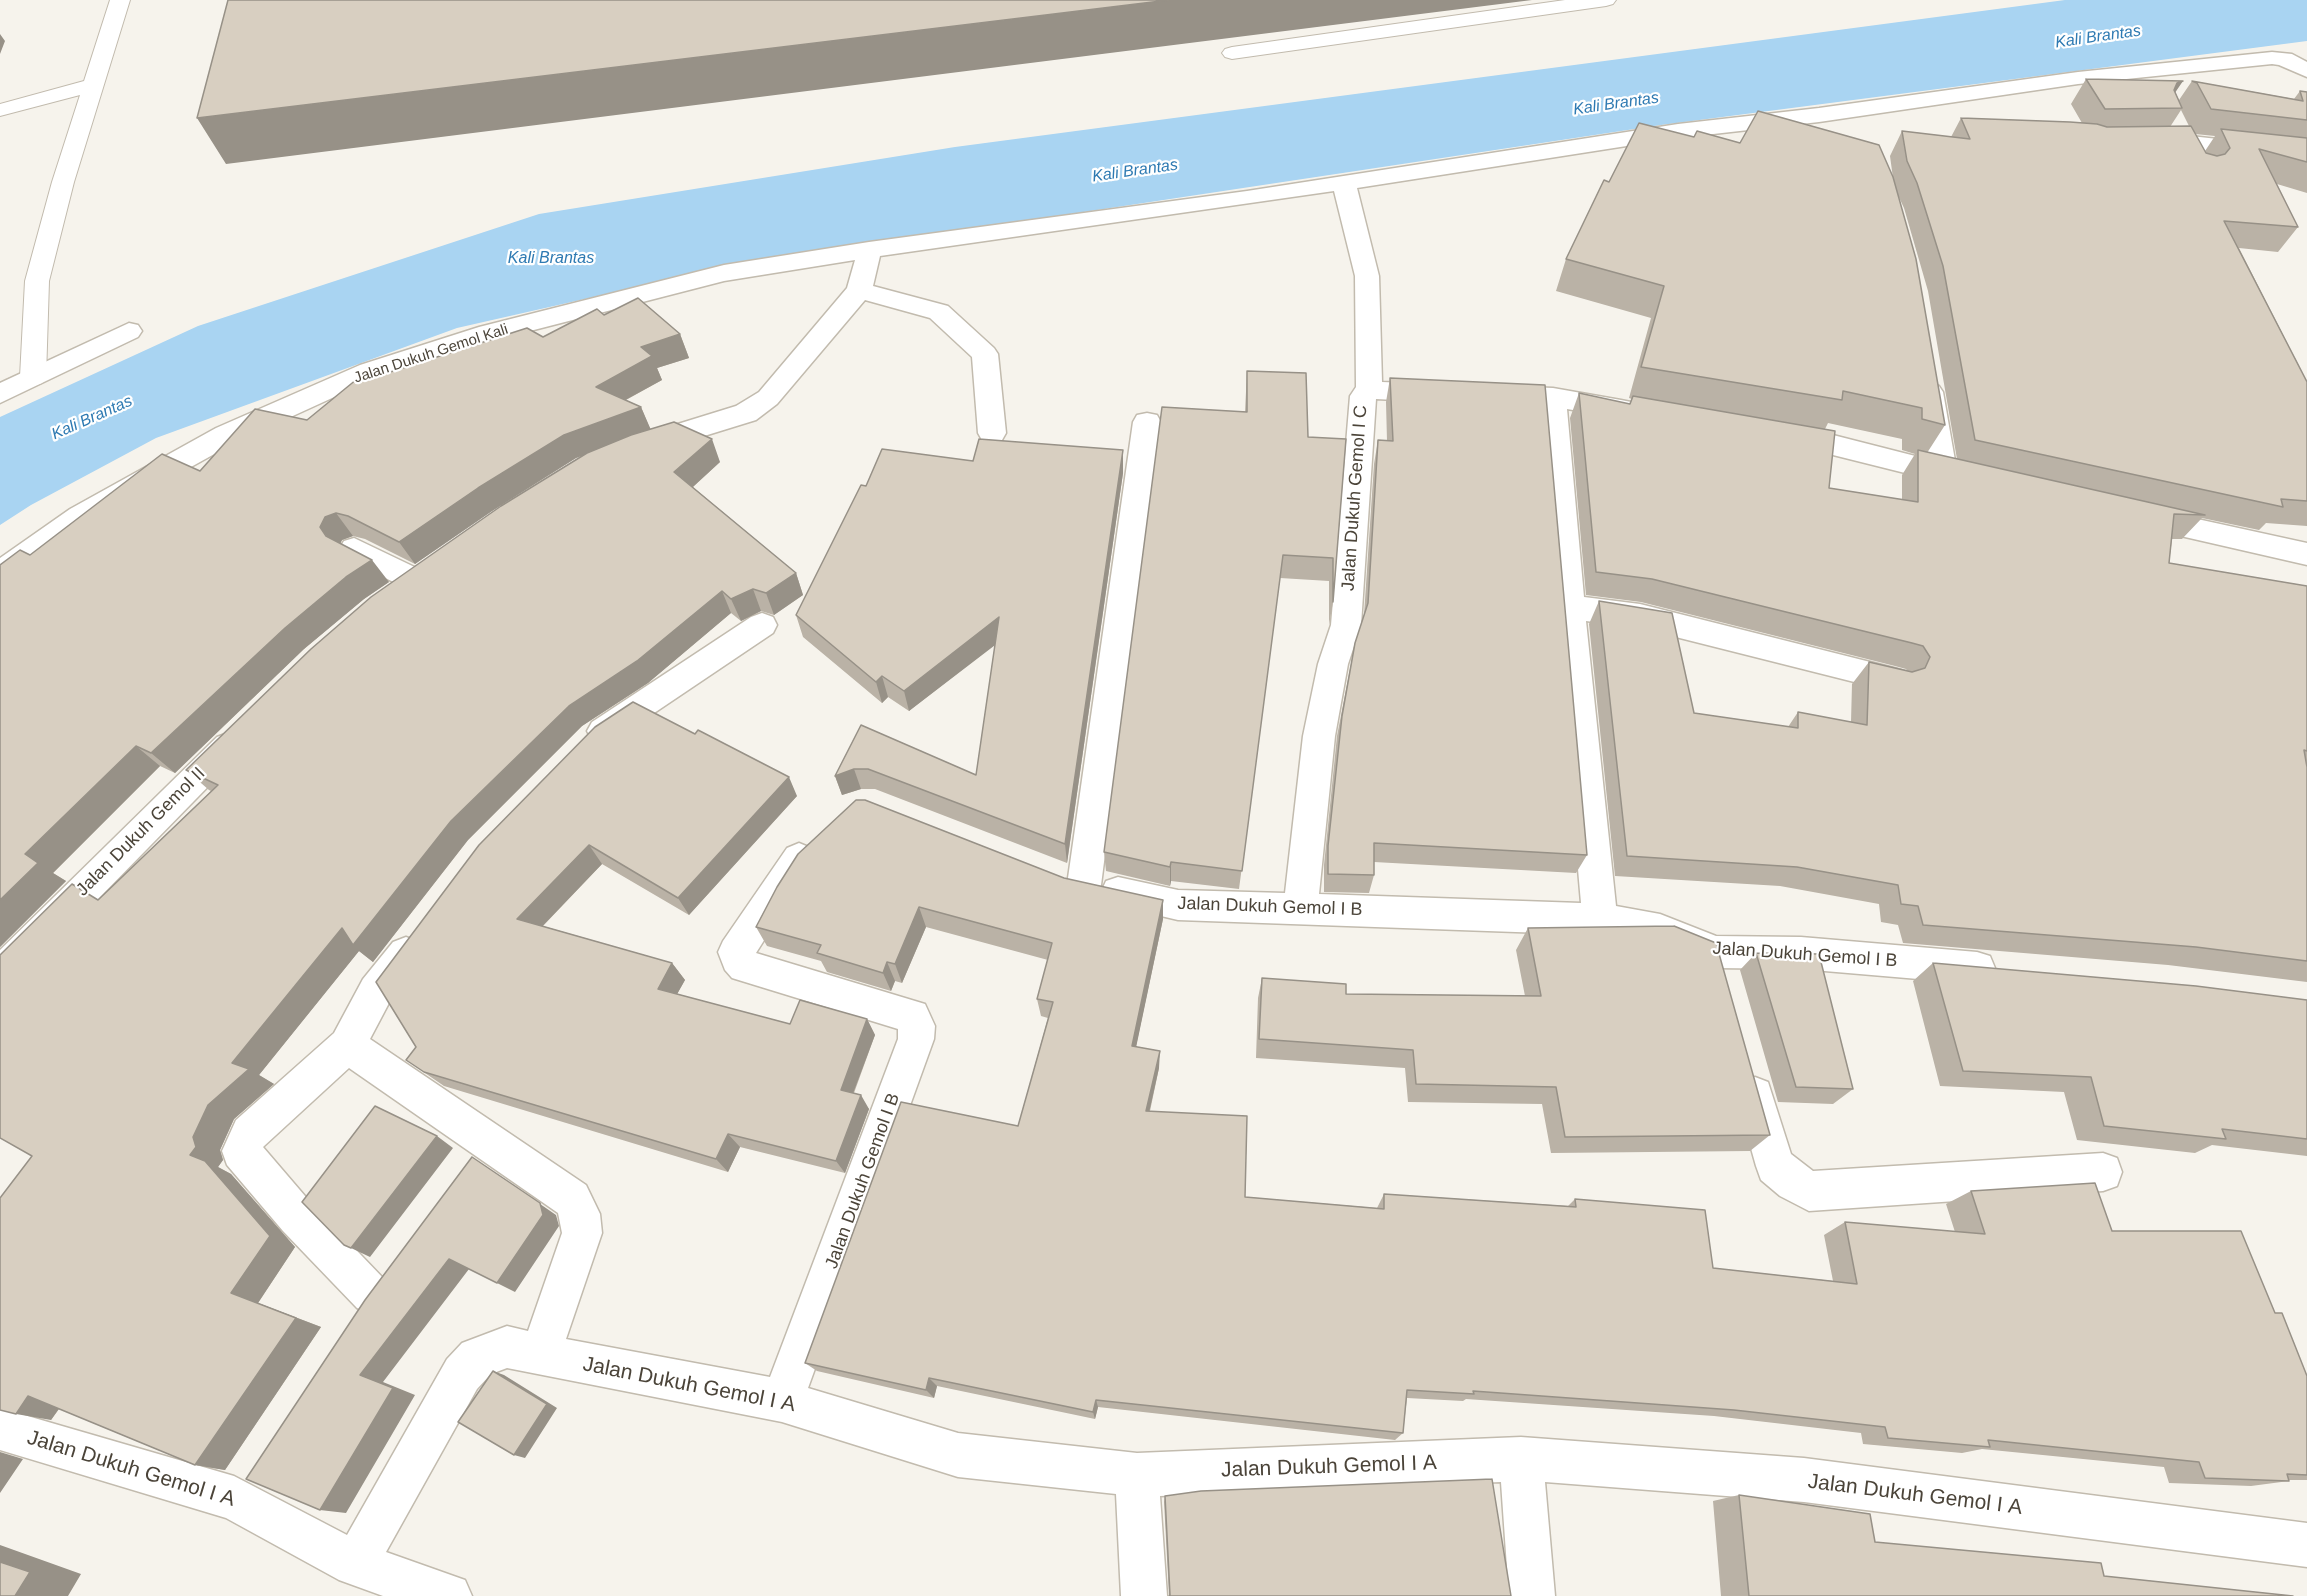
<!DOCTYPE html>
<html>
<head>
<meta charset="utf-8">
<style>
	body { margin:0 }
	canvas { display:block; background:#f6f3ec }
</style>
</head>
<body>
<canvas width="2307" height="1596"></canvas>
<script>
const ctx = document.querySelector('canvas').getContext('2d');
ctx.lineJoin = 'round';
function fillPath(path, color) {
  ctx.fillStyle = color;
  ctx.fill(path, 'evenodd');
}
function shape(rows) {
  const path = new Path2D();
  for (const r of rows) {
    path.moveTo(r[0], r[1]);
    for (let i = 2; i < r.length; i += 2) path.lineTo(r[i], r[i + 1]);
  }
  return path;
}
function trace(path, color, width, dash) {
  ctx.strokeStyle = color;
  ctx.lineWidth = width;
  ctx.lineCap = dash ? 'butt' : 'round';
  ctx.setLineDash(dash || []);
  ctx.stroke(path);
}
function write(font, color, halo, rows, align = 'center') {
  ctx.font = font + ' Arial,sans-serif';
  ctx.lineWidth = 4.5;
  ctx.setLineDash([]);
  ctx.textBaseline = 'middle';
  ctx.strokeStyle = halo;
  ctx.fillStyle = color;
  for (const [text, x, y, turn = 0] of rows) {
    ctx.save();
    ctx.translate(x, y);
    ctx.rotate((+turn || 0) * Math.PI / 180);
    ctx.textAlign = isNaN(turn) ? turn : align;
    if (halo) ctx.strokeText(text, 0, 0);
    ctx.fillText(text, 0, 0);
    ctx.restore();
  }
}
const water = shape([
	[2065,0,2307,0,2307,41,1661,125,739,264,457,328,156,438,31,505,0,525,0,417,198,326,539,214,955,147]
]);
const service = shape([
	[110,0,130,0,74,182,49,281,46,377,42,383,33,386,24,383,20,377,25,281,52,182,80,95,0,116,0,104,84,81,110,0],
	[1565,0,1616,0,1613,4,1606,6,1232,59,1225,57,1222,53,1225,49,1232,47,1565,0]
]);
const minor = shape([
	[2272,52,2292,54,2307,62,2307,77,2279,65,2272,64,2078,84,1819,122,1678,138,1357,188,1379,276,1382,382,1433,384,1442,387,1446,393,1442,399,1433,402,1376,399,1361,625,1348,664,1335,736,1319,894,1581,903,1555,607,1540,406,1503,404,1494,401,1490,395,1494,389,1503,386,1553,388,1621,400,1631,402,1634,409,1631,416,1621,418,1567,409,1584,597,1640,604,1894,668,1905,671,1910,680,1905,689,1894,692,1640,628,1586,621,1616,906,1660,914,1716,936,1801,937,1977,952,1990,956,1995,968,1990,980,1977,984,1801,969,1715,968,1658,945,1600,935,1178,920,1106,903,1101,892,1106,881,1118,877,1178,890,1285,893,1303,736,1318,664,1331,625,1350,396,1356,387,1355,276,1334,191,880,256,873,286,948,306,994,348,998,354,1006,433,1002,440,992,443,982,440,978,433,972,357,930,318,865,300,777,404,756,420,649,453,639,450,635,443,639,436,736,406,759,392,847,288,855,260,724,281,495,340,378,377,236,442,90,523,10,581,0,584,0,558,70,509,216,428,360,365,479,327,724,265,869,242,1247,191,1678,124,1819,108,2078,72,2272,52],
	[2157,135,2182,135,2307,149,2307,163,2149,147,2146,142,2149,137,2157,135],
	[129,323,138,325,142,331,138,337,0,403,0,383,129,323],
	[1930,383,1939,386,1943,392,1956,466,1963,468,1967,475,1963,482,1953,485,1833,455,1790,448,1780,445,1776,438,1780,431,1790,428,1833,435,1927,459,1917,392,1921,386,1930,383],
	[1147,413,1157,415,1161,422,1101,885,1096,896,1084,900,1072,896,1067,885,1133,422,1137,415,1147,413],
	[2147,508,2307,543,2307,565,2137,526,2133,519,2137,512,2147,508],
	[354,538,427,573,432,581,427,589,417,592,407,589,344,557,339,549,344,541,354,538],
	[762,613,773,617,777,625,773,633,614,740,603,744,592,740,587,731,592,722,751,617,762,613],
	[228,733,239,737,244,746,239,755,13,986,0,990,0,950,217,737,228,733],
	[799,843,811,848,816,858,756,953,925,1004,935,1026,934,1039,808,1388,958,1433,1137,1453,1521,1437,1804,1458,2307,1523,2307,1567,1804,1502,1545,1482,1555,1596,1509,1596,1501,1482,1160,1496,1167,1596,1121,1596,1116,1494,958,1477,782,1422,507,1368,491,1374,477,1389,386,1552,465,1580,472,1596,383,1596,339,1580,226,1518,0,1450,0,1408,234,1476,347,1535,447,1359,462,1343,507,1326,528,1331,562,1233,558,1213,349,1068,263,1147,311,1203,385,1280,391,1294,385,1308,371,1314,357,1308,283,1231,227,1165,222,1151,236,1120,334,1033,363,979,393,942,406,937,419,942,424,953,419,964,389,1003,370,1039,586,1185,600,1214,602,1233,566,1339,770,1377,898,1039,898,1029,745,982,732,978,725,970,718,952,723,941,787,848,799,843],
	[1755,1077,1768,1082,1791,1154,1813,1171,2103,1153,2117,1158,2122,1172,2117,1186,2103,1191,1809,1211,1780,1196,1761,1180,1756,1166,1736,1095,1742,1082,1755,1077]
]);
const wall = shape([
	[2086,79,2175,92,2179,100,2192,81,2294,99,2300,91,2307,92,2307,193,2277,184,2298,227,2278,252,2239,248,2307,382,2307,526,2266,523,2259,530,2202,518,2182,539,2172,539,2169,563,2307,586,2307,982,2168,965,1903,943,1898,925,1881,922,1879,904,1780,886,1615,876,1589,624,1599,601,1694,713,1788,727,1798,712,1851,722,1852,684,1869,662,1907,671,1906,669,1895,666,1641,602,1586,595,1570,418,1579,393,1629,404,1632,399,1629,398,1651,318,1556,291,1566,259,1609,182,1694,137,1740,143,1893,178,1890,156,1902,131,1951,137,1961,118,2082,123,2071,104],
	[2181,110,2189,126,2170,127],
	[2195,134,2215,136,2205,151],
	[1897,193,1904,208,1928,291,1957,459,1927,453,1945,425],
	[1828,423,1902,439,1902,450,1915,454,1902,475,1902,500,1829,488,1825,429],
	[604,315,680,334,689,358,657,368,662,380,626,400,641,407,650,429,720,462,693,487,796,573,803,595,774,615,761,611,741,621,731,613,648,683,582,726,468,840,373,962,359,951,259,1075,274,1084,234,1119,220,1150,223,1160,218,1167,231,1174,295,1247,258,1303,321,1327,225,1470,195,1465,59,1409,51,1420,32,1156,98,900,211,791,209,790,186,770,581,456,576,458,492,511,415,564,365,539,353,536,342,540,340,544,389,582,364,599,304,649,175,773,160,766,53,873,66,881,0,947,0,565,30,555,200,471,307,420,381,375,543,337],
	[1247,371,1308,437,1346,439,1333,602,1329,625,1329,581,1280,578,1239,889,1171,881,1170,886,1106,871,1104,852,1245,412],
	[1390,378,1587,855,1576,873,1374,862,1374,875,1369,893,1324,892,1324,865,1337,736,1355,643,1364,615,1374,464,1378,440,1387,441,1386,402],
	[1123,450,1123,473,1067,863,875,789,861,789,842,795,835,776,861,725,976,775,995,644,909,711,888,697,882,703,803,637,796,615,866,486,973,461],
	[595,727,797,796,689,915,602,864,543,926,672,963,685,980,677,994,790,1024,867,1019,875,1035,854,1093,869,1109,845,1173,740,1147,728,1172,444,1086,406,1060,416,1047],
	[777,887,1163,919,1136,1046,1159,1068,1150,1111,1245,1197,1377,1208,1384,1194,1568,1206,1575,1199,1713,1268,1833,1281,1824,1235,1845,1222,1955,1232,1946,1204,1971,1191,2112,1231,2275,1313,2307,1376,2307,1480,2289,1480,2289,1481,2251,1486,2169,1483,2164,1467,1982,1449,1962,1453,1863,1444,1861,1433,1714,1416,1466,1399,1463,1401,1407,1398,1403,1433,1395,1440,1098,1407,1095,1419,937,1386,934,1398,817,1371,805,1363,1018,1126,1048,1018,1041,1016,1037,999,1048,960,926,927,902,983,895,981,891,991,827,972,821,961,767,946,756,927],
	[1528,928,1770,1135,1750,1151,1551,1153,1542,1104,1408,1102,1405,1068,1256,1058,1258,998,1262,978,1346,994,1525,996,1516,950],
	[1756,953,1853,1089,1833,1104,1778,1102,1740,970],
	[1933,963,2307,1000,2307,1156,2212,1145,2195,1153,2077,1140,2064,1092,1940,1086,1913,981],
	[1492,1479,1169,1596,1164,1502,1165,1496],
	[1739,1495,1875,1542,2104,1576,2293,1596,1721,1596,1713,1501]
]);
const shadedWall = shape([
	[1169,0,1532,0,226,164,197,118],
	[0,34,5,41,0,54],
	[2183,81,2166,106,2177,83],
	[680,334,689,358,657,368,662,380,607,410,596,387,641,347],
	[641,407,651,430,576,458,492,511,415,564,399,542,478,488,564,435],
	[712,439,720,462,684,495,674,472],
	[1123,450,1123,473,1067,863,1065,844],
	[336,513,353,536,342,540,337,550,320,527,325,517],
	[372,560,389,582,364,599,304,649,175,773,151,753,285,628,346,577],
	[796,573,803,595,774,615,766,593],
	[753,589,761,611,741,621,731,599],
	[722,591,731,613,648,683,582,726,468,840,373,962,359,951,259,1075,274,1084,234,1119,220,1150,223,1160,218,1167,231,1174,295,1247,258,1303,321,1327,225,1470,195,1465,231,1293,190,1155,193,1137,208,1105,232,1063,342,928,569,706],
	[999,617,1003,639,909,711,904,691],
	[882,676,888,697,882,703,876,682],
	[136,746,160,766,53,873,66,881,0,947,0,900,25,854],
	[854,769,861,789,842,795,835,776],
	[789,777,797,796,689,915,678,898],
	[589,845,602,864,533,936,517,919],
	[1171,862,1171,881,1170,886,1170,867],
	[1163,900,1163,919,1133,1062,1132,1046],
	[919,907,926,927,902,983,895,964],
	[887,962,895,981,891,991,883,973],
	[672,963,685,980,671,1005,658,989],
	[867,1019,875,1035,849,1104,841,1090],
	[1160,1051,1159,1068,1146,1126,1146,1111],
	[861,1095,869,1109,845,1173,836,1161],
	[728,1134,740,1147,728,1172,716,1159],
	[437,1136,453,1148,370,1257,351,1248],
	[472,1157,556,1215,559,1226,515,1292,497,1283],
	[449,1259,469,1269,383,1382,415,1395,346,1513,320,1510,360,1375],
	[493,1371,504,1375,557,1408,525,1458,514,1455],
	[929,1378,937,1386,934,1398,926,1390],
	[28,1396,63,1403,51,1420,16,1414],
	[1096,1400,1098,1407,1095,1419,1093,1412],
	[0,1452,23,1459,0,1493],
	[0,1545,81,1574,68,1596,15,1596,0,1562]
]);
const building = shape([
	[228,0,1169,0,197,118,228,0],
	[2086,79,2183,81,2177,83,2174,90,2182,108,2105,109,2086,79],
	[2192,81,2303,101,2300,91,2307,92,2307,120,2211,109,2197,83,2192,81],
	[1758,111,1879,145,1893,177,1916,259,1945,425,1922,419,1922,408,1843,391,1842,400,1641,367,1664,286,1566,259,1604,180,1609,182,1639,123,1694,137,1697,131,1740,143,1758,111],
	[1961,118,2070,122,2097,124,2107,127,2191,126,2206,153,2217,156,2225,154,2230,148,2221,129,2307,138,2307,162,2259,149,2298,227,2224,221,2307,382,2307,501,2281,499,2283,507,1975,440,1943,266,1917,183,1907,161,1902,131,1970,139,1961,118],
	[638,298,680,334,641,347,652,356,596,387,641,407,564,435,478,488,399,542,348,516,336,513,325,517,320,527,326,536,372,560,346,577,285,628,151,753,136,746,25,854,38,863,0,900,0,565,20,550,30,555,162,454,200,471,255,409,307,420,368,370,381,375,527,328,543,337,597,309,604,315,638,298],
	[1247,371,1306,373,1308,437,1346,439,1333,602,1333,558,1283,555,1242,871,1171,862,1170,867,1104,852,1162,407,1247,412,1247,371],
	[1390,378,1545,385,1587,855,1374,843,1374,875,1328,874,1328,846,1342,716,1355,643,1368,603,1378,440,1393,441,1390,378],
	[1579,393,1630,404,1633,396,1835,431,1829,488,1918,502,1918,450,2205,515,2174,514,2169,563,2307,586,2307,751,2304,750,2307,767,2307,961,2196,947,1923,925,1918,906,1901,904,1898,885,1797,867,1627,856,1599,601,1672,613,1694,713,1798,728,1798,712,1867,725,1869,662,1912,672,1925,668,1930,657,1923,646,1912,643,1652,579,1596,572,1579,393],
	[674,422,712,439,674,472,796,573,766,593,753,589,731,599,722,591,637,661,569,706,451,821,353,945,342,928,232,1063,249,1069,208,1105,193,1137,196,1147,190,1155,205,1161,270,1236,231,1293,296,1318,195,1465,28,1396,16,1414,0,1410,0,1198,32,1156,0,1138,0,955,72,884,98,900,218,785,186,770,311,649,371,597,501,506,587,453,631,435,674,422],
	[979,439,1123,450,1065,844,868,769,854,769,835,776,861,725,976,775,999,617,904,691,882,676,876,682,796,615,861,485,866,486,882,449,973,461,979,439],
	[633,702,695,734,698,730,789,777,678,898,589,845,517,919,672,963,658,989,790,1024,800,1000,867,1019,841,1090,861,1095,836,1161,728,1134,716,1159,424,1072,406,1060,416,1047,376,982,479,845,595,727,633,702],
	[856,800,865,800,1064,878,1163,900,1132,1046,1160,1051,1146,1111,1247,1116,1245,1197,1384,1209,1384,1194,1576,1207,1575,1199,1705,1210,1713,1268,1857,1284,1845,1222,1985,1234,1971,1191,2095,1183,2112,1231,2241,1231,2275,1313,2282,1313,2307,1376,2307,1475,2287,1474,2289,1481,2205,1478,2199,1462,1988,1440,1990,1447,1888,1438,1885,1427,1734,1410,1473,1391,1474,1394,1407,1390,1403,1433,1096,1400,1093,1412,929,1378,926,1390,805,1363,901,1102,1018,1126,1053,1002,1037,999,1052,943,919,907,895,964,887,962,883,973,817,953,821,945,756,927,777,887,798,854,856,800],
	[1674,926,1716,943,1770,1135,1565,1137,1556,1087,1416,1084,1413,1050,1259,1039,1262,978,1346,984,1346,994,1541,996,1528,928,1674,926],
	[1756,953,1819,954,1853,1089,1796,1087,1756,953],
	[1933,963,2196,986,2307,1000,2307,1139,2222,1129,2226,1139,2104,1126,2091,1077,1963,1071,1933,963],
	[375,1106,437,1136,351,1248,344,1245,302,1202,375,1106],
	[472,1157,540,1203,543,1215,497,1283,449,1259,360,1375,393,1388,320,1510,246,1479,365,1300,472,1157],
	[493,1371,547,1404,514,1455,458,1422,493,1371],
	[1492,1479,1511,1596,1169,1596,1170,1595,1165,1496,1201,1491,1492,1479],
	[1739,1495,1870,1514,1875,1542,2101,1563,2104,1576,2293,1596,1749,1596,1739,1495],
	[0,1562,30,1572,15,1596,0,1596,0,1562]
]);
const farStreetnames = [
	["Jalan Dukuh Gemol Kali",431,354,-18]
];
const farWaternames = [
	["Kali Brantas",2098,37,-8],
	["Kali Brantas",1616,104,-8],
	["Kali Brantas",1135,171,-8],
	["Kali Brantas",551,259],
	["Kali Brantas",92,418,-24]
];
const streetNames = [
	["Jalan Dukuh Gemol I C",1355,498,-86],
	["Jalan Dukuh Gemol II",141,832,-45],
	["Jalan Dukuh Gemol I B",1270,907,2],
	["Jalan Dukuh Gemol I B",1805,955,4],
	["Jalan Dukuh Gemol I B",863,1181,-70]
];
const nearStreetnames = [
	["Jalan Dukuh Gemol I A",689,1385,11],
	["Jalan Dukuh Gemol I A",1329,1467,-2],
	["Jalan Dukuh Gemol I A",131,1469,17],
	["Jalan Dukuh Gemol I A",1915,1495,7]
];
fillPath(water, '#a9d4f2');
trace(service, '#c2bbae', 2);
trace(minor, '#c2bbae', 3);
fillPath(service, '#fff');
fillPath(minor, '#fff');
fillPath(wall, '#bab2a6');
fillPath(shadedWall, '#979187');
fillPath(building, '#d8cfc1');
trace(building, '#979187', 1.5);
write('15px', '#4b4439', '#fff', farStreetnames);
write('italic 16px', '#2e7ab2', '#fff', farWaternames);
write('18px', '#4b4439', '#fff', streetNames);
write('21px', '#4b4439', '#fff', nearStreetnames);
</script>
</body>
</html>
